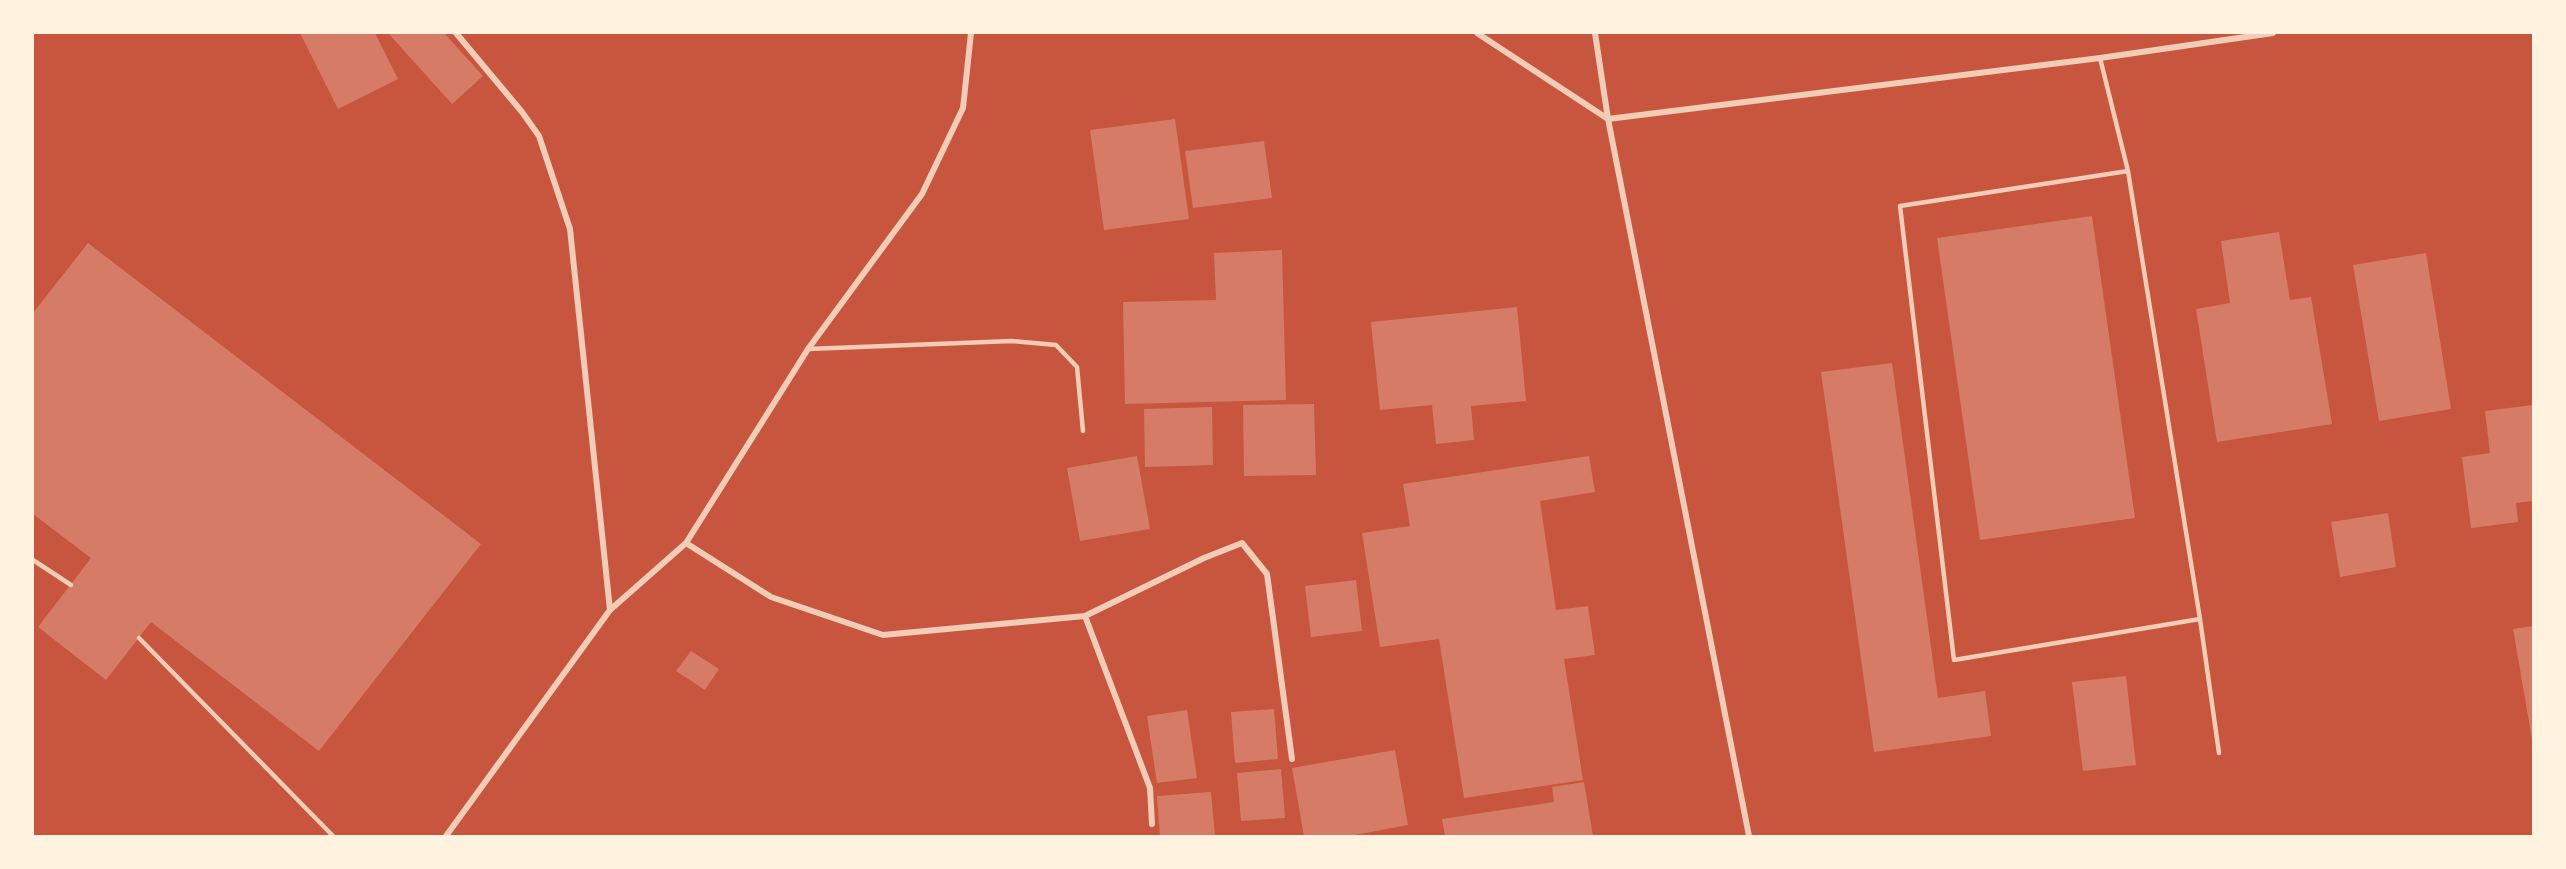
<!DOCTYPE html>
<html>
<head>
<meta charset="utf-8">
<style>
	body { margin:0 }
	#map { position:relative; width:2566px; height:869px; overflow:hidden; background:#c8553d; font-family:"Archivo Narrow",sans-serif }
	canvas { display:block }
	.frame { position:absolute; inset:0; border:34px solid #fff3e0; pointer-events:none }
</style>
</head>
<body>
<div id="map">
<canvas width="2566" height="869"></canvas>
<div class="frame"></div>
</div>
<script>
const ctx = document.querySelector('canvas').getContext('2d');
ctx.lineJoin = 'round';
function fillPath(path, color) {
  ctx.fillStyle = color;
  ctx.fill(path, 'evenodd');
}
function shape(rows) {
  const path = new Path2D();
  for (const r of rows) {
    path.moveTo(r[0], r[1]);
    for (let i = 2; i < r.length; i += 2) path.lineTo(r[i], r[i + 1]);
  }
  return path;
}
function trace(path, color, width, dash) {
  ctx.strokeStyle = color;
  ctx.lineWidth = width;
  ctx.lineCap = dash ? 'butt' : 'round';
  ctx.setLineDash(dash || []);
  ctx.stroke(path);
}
const building = shape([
	[300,33,375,33,398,79,338,109],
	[388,33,444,33,483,76,452,104],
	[1175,119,1189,219,1104,230,1090,130],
	[1264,141,1272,198,1193,208,1185,151],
	[2092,216,2135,518,1980,540,1937,238],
	[2279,232,2290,300,2311,297,2332,424,2217,442,2196,309,2230,303,2221,241],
	[88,243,481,544,319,751,151,622,106,680,38,627,91,558,33,514,33,313],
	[1282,250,1286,400,1125,404,1123,302,1216,300,1214,253],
	[2426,253,2451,409,2379,421,2353,265],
	[1517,307,1526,401,1471,406,1474,440,1436,444,1432,405,1380,410,1371,322],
	[1892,363,1938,698,1985,691,1991,736,1874,752,1821,372],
	[1314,404,1316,475,1244,476,1243,405],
	[2533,405,2533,501,2516,503,2518,522,2471,528,2462,457,2490,453,2485,411],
	[1212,407,1213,465,1145,467,1144,409],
	[1137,456,1150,529,1080,541,1067,468],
	[1589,456,1595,492,1540,501,1556,610,1588,606,1595,655,1564,659,1583,780,1464,798,1439,639,1380,647,1362,533,1410,526,1403,484],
	[2388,513,2396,567,2340,577,2331,522],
	[1356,580,1362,631,1311,637,1305,586],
	[2533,626,2533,739,2532,739,2513,629],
	[691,651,719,669,705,690,676,671],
	[2126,676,2136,765,2083,771,2072,682],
	[1274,709,1278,759,1235,763,1231,712],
	[1187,710,1197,778,1157,783,1147,716],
	[1395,750,1408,825,1349,836,1304,836,1292,768],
	[1281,769,1285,818,1241,821,1237,773],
	[1584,782,1593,836,1445,836,1442,819,1554,802,1552,787],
	[1211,792,1215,836,1160,836,1157,796]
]);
const service = shape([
	[2100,58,2128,171,2200,619],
	[2128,171,1900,206,1954,660,2200,619,2219,753],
	[808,349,1012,341,1056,345,1077,367,1083,431],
	[33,560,71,585],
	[139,638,333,836]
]);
const minor = shape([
	[456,33,522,112,539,136,570,229,610,610],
	[1477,33,1608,119,2100,58,2273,33],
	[1595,33,1608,119,1749,836],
	[686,543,771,597,883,635,1085,616,1204,558,1242,543,1267,574,1292,759],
	[1085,616,1150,788,1152,824],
	[446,836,610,610,686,543,808,349,922,194,963,108,971,33]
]);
fillPath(building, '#d67c66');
trace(service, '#f1ccb7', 4.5);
trace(minor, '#f1ccb7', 6);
</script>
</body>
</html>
